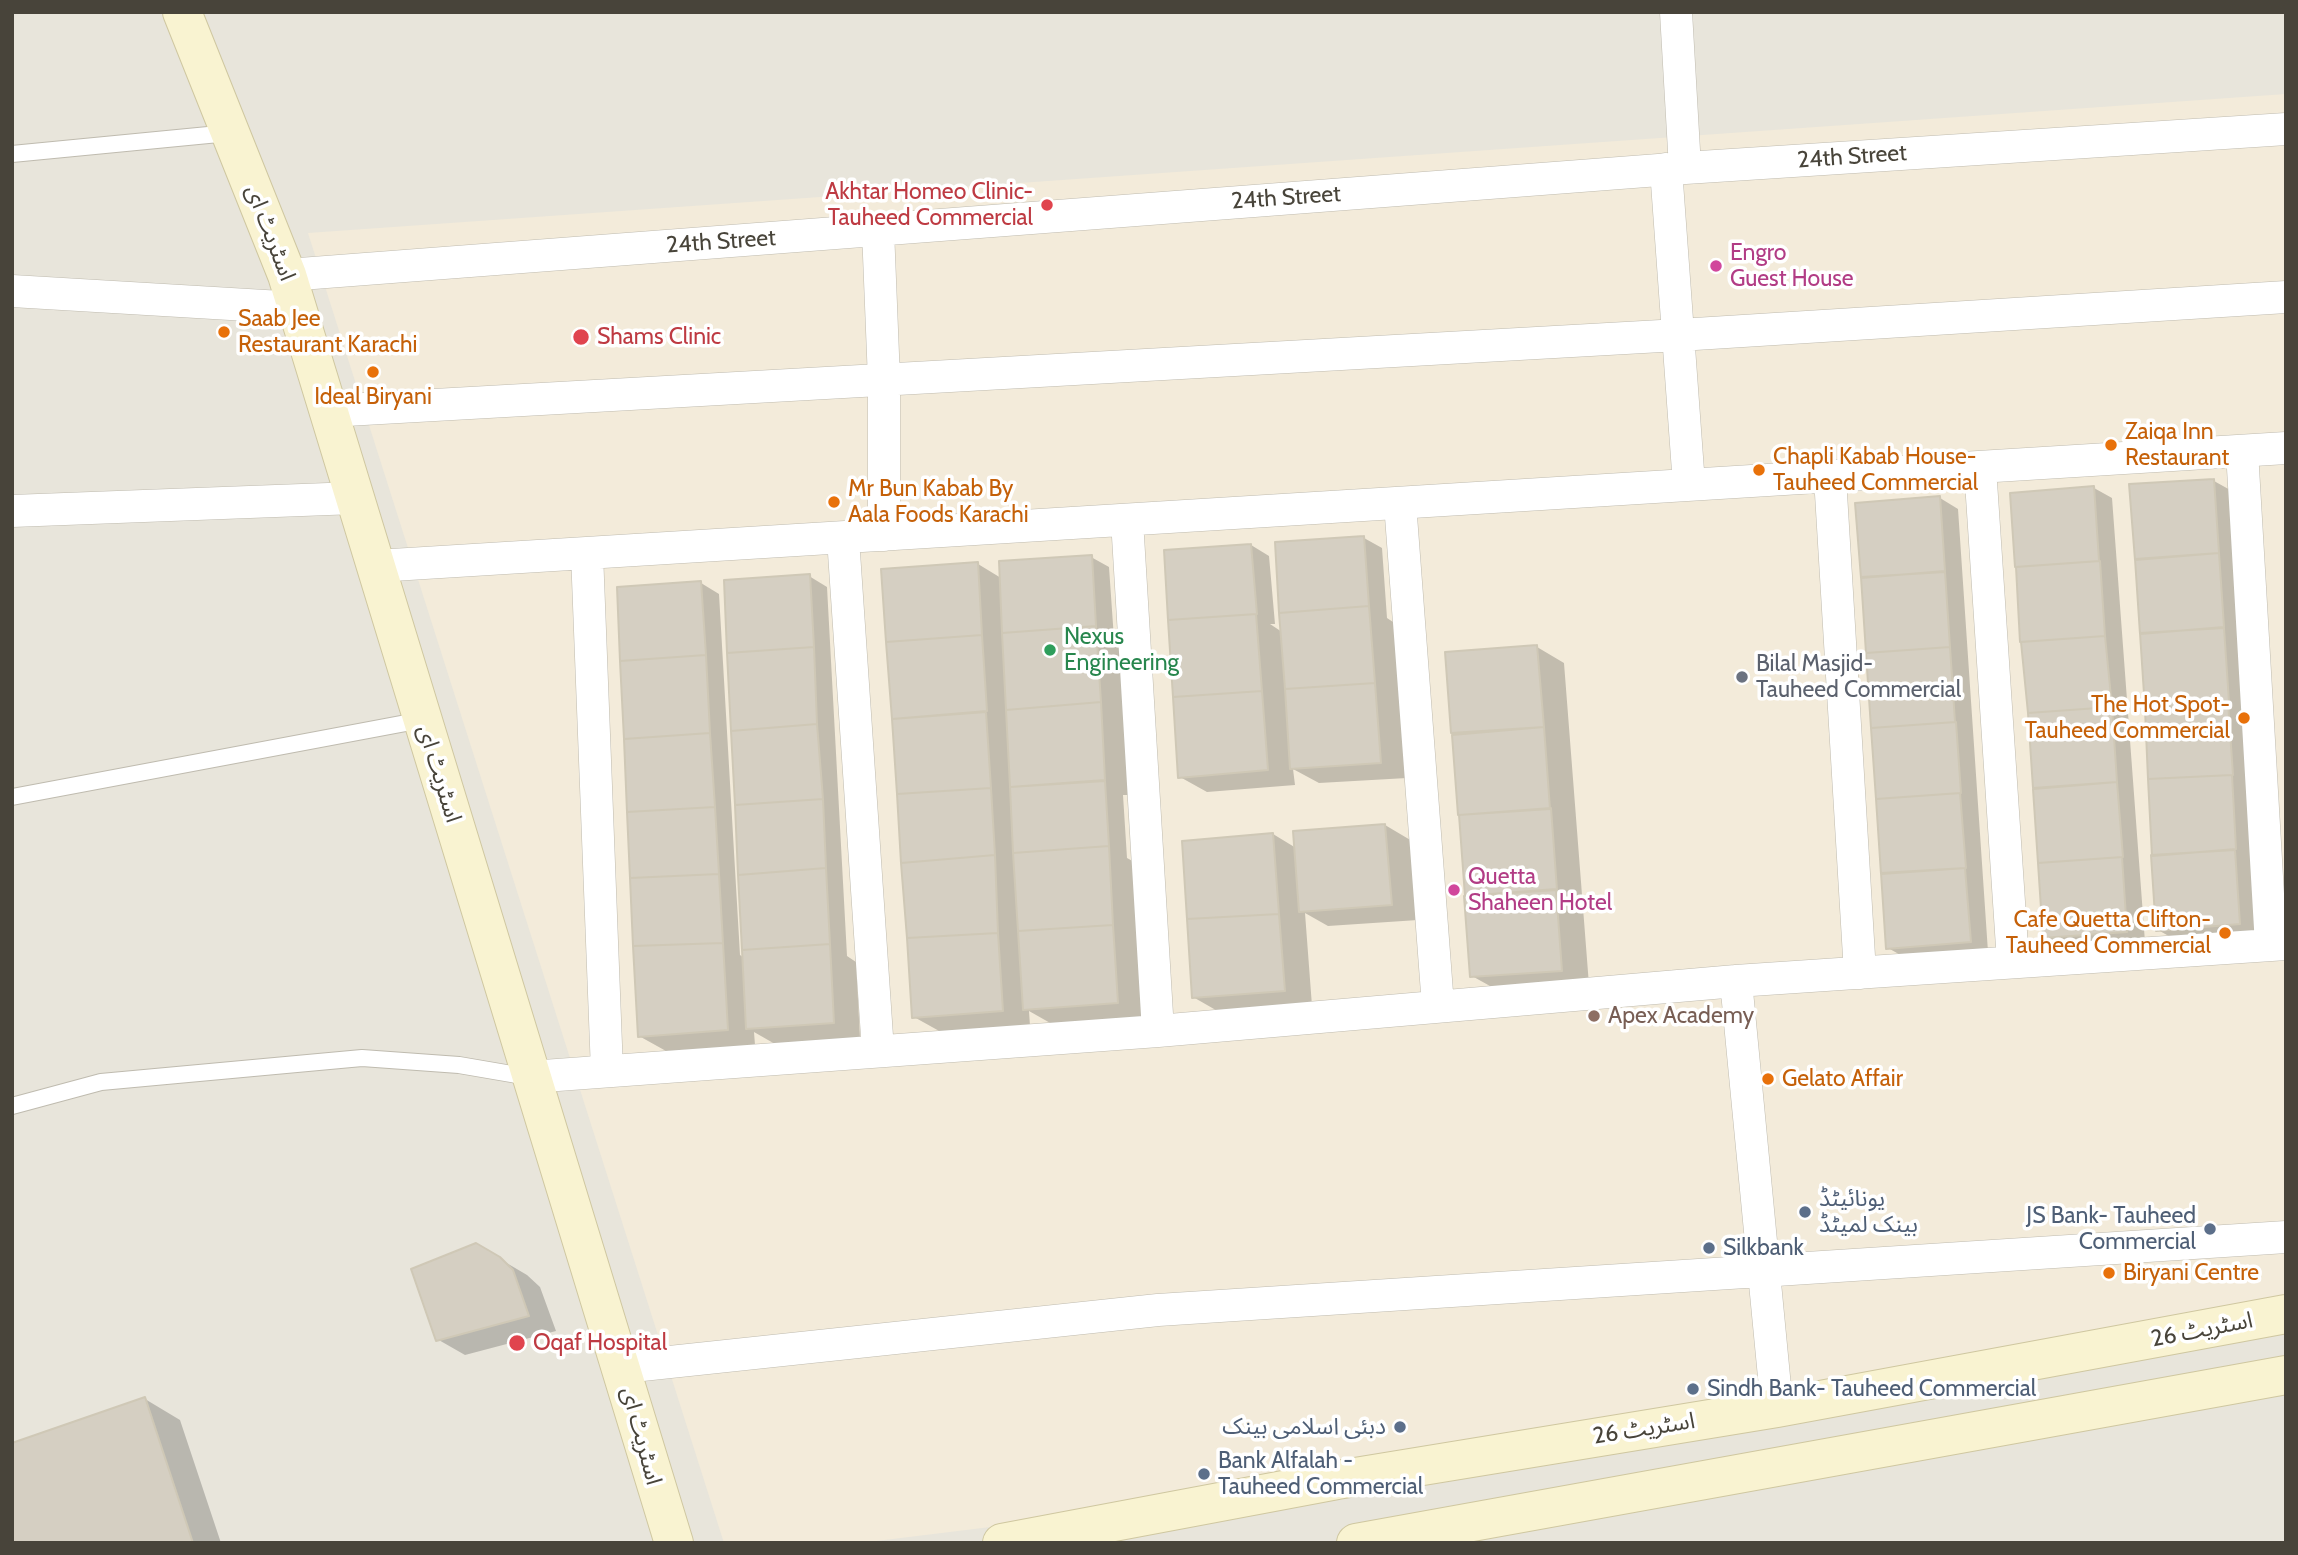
<!DOCTYPE html>
<html>
<head>
<meta charset="utf-8">
<style>
	body { margin:0 }
	#map { position:relative; width:2298px; height:1555px; overflow:hidden; background:#f4f2ec; font-family:Cabin,sans-serif }
	canvas { display:block }
	.frame { position:absolute; inset:0; border:14px solid #48443a; pointer-events:none }
</style>
</head>
<body>
<div id="map">
<canvas width="2298" height="1555"></canvas>
<div class="frame"></div>
</div>
<script>
const ctx = document.querySelector('canvas').getContext('2d');
ctx.lineJoin = 'round';
function fillPath(path, color) {
  ctx.fillStyle = color;
  ctx.fill(path, 'evenodd');
}
function shape(rows) {
  const path = new Path2D();
  for (const r of rows) {
    path.moveTo(r[0], r[1]);
    for (let i = 2; i < r.length; i += 2) path.lineTo(r[i], r[i + 1]);
  }
  return path;
}
function trace(path, color, width, dash) {
  ctx.strokeStyle = color;
  ctx.lineWidth = width;
  ctx.lineCap = dash ? 'butt' : 'round';
  ctx.setLineDash(dash || []);
  ctx.stroke(path);
}
function write(font, color, halo, rows, align = 'center') {
  ctx.font = font + ' Cabin,"Noto Sans Arabic",sans-serif';
  ctx.lineWidth = 7;
  ctx.setLineDash([]);
  ctx.textBaseline = 'middle';
  ctx.strokeStyle = halo;
  ctx.fillStyle = color;
  for (const [text, x, y, turn = 0] of rows) {
    ctx.save();
    ctx.translate(x, y);
    ctx.rotate((+turn || 0) * Math.PI / 180);
    ctx.textAlign = isNaN(turn) ? turn : align;
    if (halo) ctx.strokeText(text, 0, 0);
    ctx.fillText(text, 0, 0);
    ctx.restore();
  }
}
const residential = shape([
	[12,12,2286,12,2286,1543,12,1543]
]);
const commercial = shape([
	[2286,94,2286,1305,1080,1516,860,1543,724,1543,308,233]
]);
const shadow = shape([
	[2214,481,2232,491,2258,934,2176,940,2158,930,2131,486],
	[2094,488,2112,498,2145,942,2063,947,2045,937,2012,494],
	[1940,498,1958,509,1988,952,1906,958,1888,948,1857,504],
	[1364,538,1382,548,1387,618,1396,624,1407,778,1319,783,1293,769,1295,785,1207,792,1180,777,1251,545,1269,556,1275,624,1270,624,1282,632],
	[1091,557,1109,567,1114,639,1123,644,1132,795,1123,795,1127,858,1136,863,1145,1018,1052,1024,1029,1011,1030,1026,941,1032,914,1017,883,571,978,564,1001,578],
	[809,576,827,587,847,956,856,962,860,1038,775,1044,754,1032,755,1045,666,1051,639,1036,701,583,719,594,740,955,744,958],
	[1537,647,1564,663,1589,985,1499,991,1472,976,1454,736,1459,736,1453,732],
	[1385,825,1412,841,1418,920,1328,926,1305,913,1312,1006,1221,1013,1193,997,1273,834,1296,848],
	[476,1245,527,1275,540,1287,556,1331,465,1355,437,1339],
	[145,1399,180,1420,221,1543,12,1543]
]);
const building = shape([
	[2214,479,2219,553,2135,560,2129,484,2214,479],
	[2094,486,2099,561,2015,567,2010,493,2094,486],
	[1940,496,1945,571,1861,578,1855,503,1940,496],
	[1364,536,1369,606,1279,613,1275,542,1364,536],
	[1251,544,1257,614,1168,620,1164,550,1251,544],
	[2219,553,2224,627,2140,634,2135,559,2219,553],
	[1092,555,1096,626,1002,633,999,561,1092,555],
	[2100,561,2105,636,2020,642,2016,567,2100,561],
	[978,562,982,635,886,642,881,569,978,562],
	[1945,572,1950,647,1866,653,1861,577,1945,572],
	[810,574,814,647,727,653,724,580,810,574],
	[701,581,706,655,620,661,617,587,701,581],
	[1369,606,1375,683,1285,689,1279,613,1369,606],
	[1256,614,1262,691,1173,697,1168,620,1256,614],
	[1096,626,1101,702,1006,710,1002,633,1096,626],
	[2224,628,2229,702,2145,709,2140,633,2224,628],
	[982,635,987,711,892,719,886,642,982,635],
	[2105,636,2112,707,2028,713,2021,642,2105,636],
	[1537,645,1544,727,1451,733,1445,652,1537,645],
	[814,647,817,724,731,731,727,653,814,647],
	[1950,647,1955,722,1871,728,1866,653,1950,647],
	[706,655,710,733,624,739,620,661,706,655],
	[1375,683,1381,763,1290,769,1285,689,1375,683],
	[1262,691,1268,770,1178,778,1173,697,1262,691],
	[1101,702,1105,780,1010,787,1006,710,1101,702],
	[2228,702,2233,775,2148,779,2145,709,2228,702],
	[2112,707,2117,782,2033,788,2028,713,2112,707],
	[986,712,991,788,897,794,892,719,986,712],
	[1956,722,1961,793,1876,799,1871,728,1956,722],
	[817,724,823,799,735,805,731,731,817,724],
	[1544,727,1550,809,1458,815,1452,735,1544,727],
	[710,733,715,807,627,812,624,739,710,733],
	[2232,775,2236,849,2152,856,2148,779,2232,775],
	[1105,781,1109,846,1013,853,1010,787,1105,781],
	[2117,782,2123,857,2038,863,2033,789,2117,782],
	[991,788,995,855,901,863,897,794,991,788],
	[1960,793,1966,868,1881,874,1876,799,1960,793],
	[823,799,826,868,738,875,735,805,823,799],
	[715,807,719,874,630,878,627,812,715,807],
	[1551,808,1557,890,1465,896,1459,815,1551,808],
	[1385,824,1392,905,1299,912,1293,831,1385,824],
	[1273,833,1279,914,1187,919,1182,841,1273,833],
	[1109,846,1113,925,1018,931,1013,853,1109,846],
	[2235,850,2240,924,2156,931,2151,855,2235,850],
	[995,855,998,933,907,938,901,863,995,855],
	[2122,857,2127,932,2043,938,2038,863,2122,857],
	[826,868,830,944,742,950,738,875,826,868],
	[1965,868,1971,942,1886,949,1881,873,1965,868],
	[719,874,723,943,633,946,630,878,719,874],
	[1556,889,1562,971,1470,977,1464,896,1556,889],
	[1279,914,1285,991,1192,998,1187,919,1279,914],
	[1113,925,1118,1003,1023,1010,1018,931,1113,925],
	[998,933,1003,1011,912,1018,907,938,998,933],
	[723,943,728,1030,638,1037,633,946,723,943],
	[830,944,834,1023,746,1029,742,950,830,944],
	[476,1243,500,1257,513,1270,529,1316,436,1341,411,1269,476,1243],
	[145,1397,193,1543,12,1543,12,1443,145,1397]
]);
const lane = shape([
	[12,154,229,133],
	[12,797,422,720],
	[12,1106,101,1082,362,1058,459,1065,529,1077]
]);
const street = shape([
	[1676,12,1685,168],
	[1666,169,1689,485],
	[878,230,884,380,884,535],
	[287,275,1685,168,2286,129],
	[12,291,298,308],
	[328,411,1679,335,2286,297],
	[2242,451,2271,945],
	[1980,467,2013,962],
	[1830,477,1860,973],
	[1400,503,1438,1006],
	[12,511,355,498],
	[1127,520,1158,1031],
	[843,538,878,1051],
	[587,553,607,1071],
	[376,566,2286,448],
	[1736,981,1777,1408],
	[530,1077,1158,1031,1736,981,2286,944],
	[623,1367,1158,1310,2286,1237]
]);
const secondary = shape([
	[182,12,287,275,674,1543],
	[1002,1543,1337,1480,1777,1408,2286,1314],
	[1356,1543,2286,1375]
]);
const markers = [
	[1047,205,7,"#e0444e"],
	[1716,266,7,"#d1479c"],
	[224,332,7,"#e8710a"],
	[581,337,9,"#e0444e"],
	[373,372,7,"#e8710a"],
	[2111,445,7,"#e8710a"],
	[1759,470,7,"#e8710a"],
	[834,502,7,"#e8710a"],
	[1050,650,7,"#2e9e5b"],
	[1742,677,7,"#6b7280"],
	[2244,718,7,"#e8710a"],
	[1454,890,7,"#d1479c"],
	[2225,933,7,"#e8710a"],
	[1594,1016,7,"#8d6e63"],
	[1768,1079,7,"#e8710a"],
	[1805,1212,7,"#5c6f8a"],
	[2210,1229,7,"#5c6f8a"],
	[1709,1248,7,"#5c6f8a"],
	[2109,1273,7,"#e8710a"],
	[517,1343,9,"#e0444e"],
	[1693,1389,7,"#5c6f8a"],
	[1400,1427,7,"#5c6f8a"],
	[1204,1474,7,"#5c6f8a"]
];
const streetNames = [
	["24th Street",1852,157,-4],
	["24th Street",1286,198,-4],
	["اسٹریٹ ای",270,233,69],
	["24th Street",721,242,-4],
	["اسٹریٹ ای",439,774,73],
	["اسٹریٹ 26",2202,1330,-11],
	["اسٹریٹ 26",1644,1429,-9],
	["اسٹریٹ ای",641,1436,75]
];
const healthNames = [
	["Akhtar Homeo Clinic-",1033,192,"right"],
	["Tauheed Commercial",1033,218,"right"],
	["Shams Clinic",597,337],
	["Oqaf Hospital",533,1343]
];
const hotelNames = [
	["Engro",1730,253],
	["Guest House",1730,279],
	["Quetta",1468,877],
	["Shaheen Hotel",1468,903]
];
const foodNames = [
	["Saab Jee",238,319],
	["Restaurant Karachi",238,345],
	["Ideal Biryani",373,397,"center"],
	["Zaiqa Inn",2125,432],
	["Restaurant",2125,458],
	["Chapli Kabab House-",1773,457],
	["Tauheed Commercial",1773,483],
	["Mr Bun Kabab By",848,489],
	["Aala Foods Karachi",848,515],
	["The Hot Spot-",2230,705,"right"],
	["Tauheed Commercial",2230,731,"right"],
	["Cafe Quetta Clifton-",2211,920,"right"],
	["Tauheed Commercial",2211,946,"right"],
	["Gelato Affair",1782,1079],
	["Biryani Centre",2123,1273]
];
const leisureNames = [
	["Nexus",1064,637],
	["Engineering",1064,663]
];
const worshipNames = [
	["Bilal Masjid-",1756,664],
	["Tauheed Commercial",1756,690]
];
const educationNames = [
	["Apex Academy",1608,1016]
];
const serviceNames = [
	["یونائیٹڈ",1819,1199],
	["بینک لمیٹڈ",1819,1225],
	["JS Bank- Tauheed",2196,1216,"right"],
	["Commercial",2196,1242,"right"],
	["Silkbank",1723,1248],
	["Sindh Bank- Tauheed Commercial",1707,1389],
	["دبئی اسلامی بینک",1386,1427,"right"],
	["Bank Alfalah -",1218,1461],
	["Tauheed Commercial",1218,1487]
];
fillPath(residential, '#e8e5db');
fillPath(commercial, '#f3ebda');
fillPath(shadow, '#0003');
fillPath(building, '#d5cfc2');
trace(building, '#cfc8b6', 2);
trace(lane, '#bfbbaf', 18);
trace(street, '#bfbbaf', 33);
trace(secondary, '#cfc7a0', 40);
trace(lane, '#fff', 16);
trace(street, '#fff', 32);
trace(secondary, '#f9f3d1', 38);
for (const [x, y, r, color] of markers) {
  const dot = new Path2D();
  dot.arc(x, y, r, 0, 2 * Math.PI);
  ctx.fillStyle = color;
  ctx.fill(dot);
  trace(dot, '#fff', 2.5);
}
write('23px', '#48443a', '#fff', streetNames);
write('23px', '#be3a42', '#fff', healthNames, 'left');
write('23px', '#b23c85', '#fff', hotelNames, 'left');
write('23px', '#c56008', '#fff', foodNames, 'left');
write('23px', '#27864d', '#fff', leisureNames, 'left');
write('23px', '#5b616d', '#fff', worshipNames, 'left');
write('23px', '#785e54', '#fff', educationNames, 'left');
write('23px', '#4e5e75', '#fff', serviceNames, 'left');
</script>
</body>
</html>
